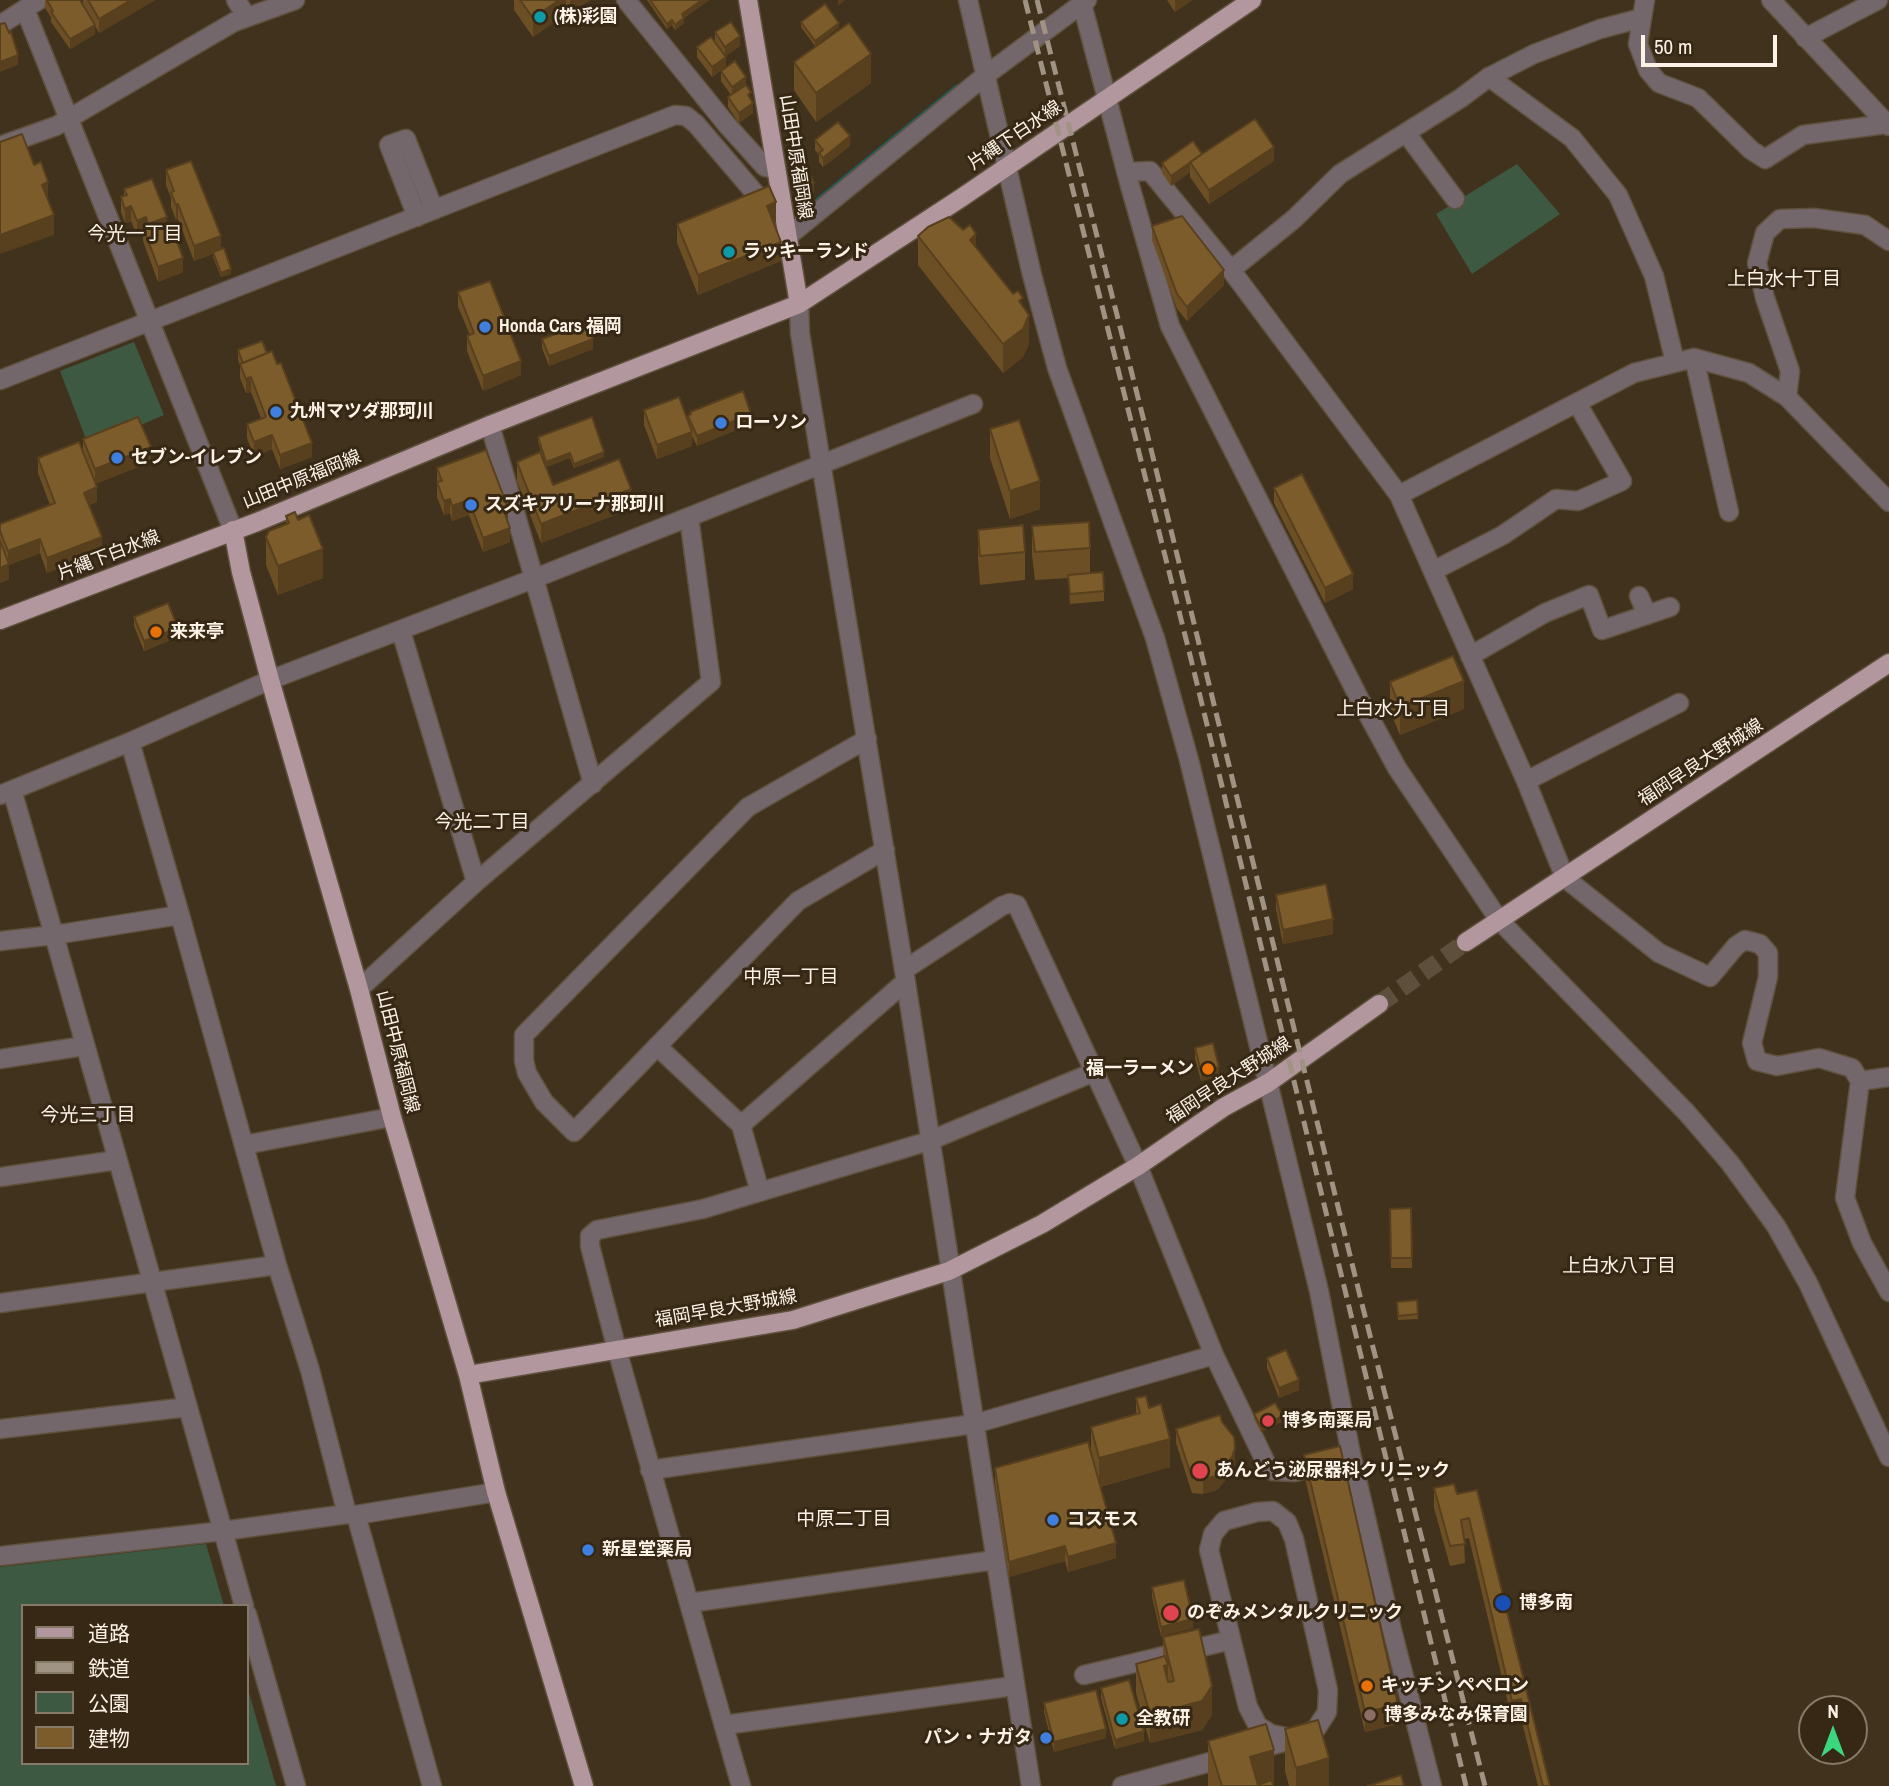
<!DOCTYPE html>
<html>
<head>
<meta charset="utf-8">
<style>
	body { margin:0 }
	#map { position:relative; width:1889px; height:1786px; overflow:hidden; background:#41321d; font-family:"Archivo Narrow","Noto Sans JP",sans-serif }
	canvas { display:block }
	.legend { position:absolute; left:21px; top:1604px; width:228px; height:161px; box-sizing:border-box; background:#362814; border:2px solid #857968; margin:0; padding:9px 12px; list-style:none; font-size:21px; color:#fcf2e6 }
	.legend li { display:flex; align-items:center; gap:14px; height:35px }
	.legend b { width:35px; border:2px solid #857968 }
	.north { position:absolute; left:1798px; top:1695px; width:70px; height:70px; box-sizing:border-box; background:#362814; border:2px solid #857968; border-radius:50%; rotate:0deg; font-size:19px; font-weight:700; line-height:28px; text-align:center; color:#fcf2e6 }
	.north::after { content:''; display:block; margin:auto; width:24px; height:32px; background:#3ad77f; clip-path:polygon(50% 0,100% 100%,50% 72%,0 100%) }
	.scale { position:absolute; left:1641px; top:35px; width:136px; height:32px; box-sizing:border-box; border:4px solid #fcf2e6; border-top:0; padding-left:9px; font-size:21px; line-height:24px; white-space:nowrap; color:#fcf2e6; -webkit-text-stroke:5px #362814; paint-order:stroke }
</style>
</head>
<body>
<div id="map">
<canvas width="1889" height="1786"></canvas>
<ul class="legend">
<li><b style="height:9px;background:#b2979f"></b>道路</li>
<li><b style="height:9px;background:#a09383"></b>鉄道</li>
<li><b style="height:19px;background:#3d5942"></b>公園</li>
<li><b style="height:19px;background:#7d5c2b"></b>建物</li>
</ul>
<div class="north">N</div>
<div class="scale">50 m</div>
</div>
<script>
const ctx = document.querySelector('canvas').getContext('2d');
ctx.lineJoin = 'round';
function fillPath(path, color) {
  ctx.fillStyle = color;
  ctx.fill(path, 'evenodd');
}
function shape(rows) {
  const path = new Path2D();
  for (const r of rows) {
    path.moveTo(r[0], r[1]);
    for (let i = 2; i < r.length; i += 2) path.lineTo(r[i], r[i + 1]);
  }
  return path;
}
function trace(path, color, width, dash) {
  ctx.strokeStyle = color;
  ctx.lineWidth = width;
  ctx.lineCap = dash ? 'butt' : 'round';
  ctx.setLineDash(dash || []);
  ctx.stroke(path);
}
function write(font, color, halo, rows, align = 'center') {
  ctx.font = font + ' "Archivo Narrow","Noto Sans JP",sans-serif';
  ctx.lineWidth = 6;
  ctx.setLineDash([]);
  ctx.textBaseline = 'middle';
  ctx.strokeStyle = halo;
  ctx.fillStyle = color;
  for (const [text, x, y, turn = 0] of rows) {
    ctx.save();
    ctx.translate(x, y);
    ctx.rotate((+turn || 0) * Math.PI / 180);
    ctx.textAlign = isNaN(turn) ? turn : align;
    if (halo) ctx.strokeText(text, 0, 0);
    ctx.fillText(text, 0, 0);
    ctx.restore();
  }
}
const green = shape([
	[1517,164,1560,214,1472,274,1436,214],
	[134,342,164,415,89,447,60,371],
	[206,1544,224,1606,23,1606,23,1763,247,1763,247,1686,276,1786,0,1786,0,1567]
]);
const stream = shape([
	[818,200,957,87]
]);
const majorTunnel = shape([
	[1379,1004,1466,942]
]);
const minor = shape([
	[236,0,247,17],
	[626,0,727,125,765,167,775,169],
	[968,0,1032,275,1057,368,1155,638,1189,760,1319,1291,1351,1454,1392,1630,1432,1786],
	[1081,0,1130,186,1170,326,1359,698,1397,768,1499,920,1687,1113,1730,1163,1776,1226,1808,1283,1889,1457],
	[1771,0,1889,126],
	[25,9,233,530],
	[1642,18,1638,44,1648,70,1659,83,1698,98,1751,150,1765,159,1803,135,1886,124],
	[0,25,39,0],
	[1805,38,1878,0],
	[1489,77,1572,138,1618,195,1654,276,1675,362],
	[1406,133,1455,199],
	[0,146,56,126,234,22,295,0],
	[1126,172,1150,171,1231,270,1294,219,1340,174,1461,98,1489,77,1534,54,1600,29,1642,18,1645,0],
	[417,217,389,145,406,139,434,210],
	[787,237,986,75,1087,0],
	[1231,270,1399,495,1526,781,1565,878,1659,953,1710,977,1736,946,1745,940,1760,944,1768,953,1768,977,1752,1043,1757,1061,1777,1066,1819,1058,1852,1068,1860,1081,1889,1077],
	[799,304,800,333,806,371,904,970,1031,1786],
	[1694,358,1729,512],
	[0,380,675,115,686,116,696,124,760,199,773,198],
	[1787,397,1790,371,1765,298,1757,263,1765,233,1780,219,1814,218,1865,225,1889,241],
	[490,425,593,784],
	[1399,495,1634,373,1694,358,1749,373,1787,397,1889,502],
	[1433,571,1503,535,1556,499,1578,501,1622,481,1577,403],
	[1639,596,1647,615],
	[401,631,476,882],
	[1470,656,1545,613,1589,595,1602,630,1670,607],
	[867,739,748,807,524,1035,524,1061,527,1073,544,1102,574,1132,798,901,885,850],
	[1526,781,1679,703],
	[0,795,130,742,270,680,533,579,973,404],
	[180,915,277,1265,310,1370,347,1514],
	[0,941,54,935,12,790],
	[904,970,1002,906,1010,903,1017,905,1138,1166,1214,1355,1267,1465,1273,1471,1295,1472,1324,1463],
	[359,989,476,882,711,682,689,517],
	[657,1046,741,1125],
	[0,1059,84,1046],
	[1860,1081,1845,1198,1862,1243,1889,1292],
	[244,1145,392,1117],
	[0,1177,117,1160],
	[760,1192,741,1125,905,982],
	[0,1303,277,1265],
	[0,1429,188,1407],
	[650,1470,974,1424,1214,1355],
	[356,1515,432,1786],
	[0,1556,223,1531,54,935,180,915,130,742],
	[689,1603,995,1560],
	[244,1606,223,1531,347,1514,356,1515,496,1492],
	[247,1614,296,1786],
	[1084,1675,1231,1640],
	[724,1725,1014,1686],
	[741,1786,617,1350,590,1246,590,1236,597,1230,703,1209,929,1141,1094,1072],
	[1122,1786,1295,1739,1316,1729,1327,1712,1328,1690,1294,1539,1287,1522,1273,1511,1257,1512,1224,1521,1213,1534,1209,1550,1248,1707,1258,1726,1271,1734,1295,1739]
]);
const major = shape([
	[748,0,799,304],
	[233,530,241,572,270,680,359,989,392,1117,468,1375,496,1492,584,1786],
	[0,620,257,522,490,425,799,304,961,198,1252,0],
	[1466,942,1889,663],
	[468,1375,793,1320,949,1271,1042,1224,1138,1166,1224,1107,1268,1083,1379,1004]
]);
const rail = shape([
	[1025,0,1189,651,1466,1786],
	[1037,0,1147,433,1363,1308,1485,1786]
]);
const wall = shape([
	[45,0,80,0,83,5,83,0,155,0,99,33,95,26,95,34,70,49,51,22,51,17,45,8],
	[514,0,590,0,582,5,582,12,570,20,566,14,533,37,514,10],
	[647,0,709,0,684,18,684,23,675,30,672,25,667,29],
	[1167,0,1192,0,1175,12],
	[801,22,839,27,815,46,801,27],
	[715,32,740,46,725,56,726,67,712,77,697,57,697,47,715,42],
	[794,62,871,83,816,122,794,90],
	[721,71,746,85,751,100,753,113,739,123,728,107,728,97,731,95,721,81],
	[815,140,850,146,823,167,819,162,819,155,815,150],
	[1202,154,1274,161,1209,204,1190,177,1190,172,1171,186,1162,173,1162,163],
	[166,170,221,249,231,274,221,277,213,257,213,254,194,261,178,219,176,220,171,207,171,198,166,185],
	[791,176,814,193,799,201,791,185],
	[124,189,167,226,183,272,158,282,143,241,143,233,137,235,131,221,125,223,121,212,121,197,124,196],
	[776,222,774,223,781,261,698,295,677,243,677,224],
	[1152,226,1224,285,1187,321,1177,309,1152,240],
	[918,236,976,247,1023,307,1029,344,1023,357,1003,373,918,265],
	[458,292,521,375,483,391,467,351,467,336,470,335,458,307],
	[542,339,593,349,549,366,542,348],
	[238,350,267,353,312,457,280,469,272,449,254,457,247,438,247,424,261,418,251,392,246,393,240,378,240,366,238,359],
	[644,410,688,420,688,416,690,415,690,412,751,424,697,446,692,436,692,446,657,459,644,425],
	[990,429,1040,509,1010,519,990,458],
	[538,437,604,457,574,468,570,458,546,467,538,442],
	[83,439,151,462,95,484,97,502,89,505,102,552,47,573,40,553,9,565,9,579,0,583,0,524,50,505,38,473,38,458,83,452],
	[517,462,553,485,631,509,541,543,517,481],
	[437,468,508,522,510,542,483,552,469,515,452,521,450,513,444,515,437,497],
	[1274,488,1353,589,1325,603,1274,503],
	[286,516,298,520,323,578,278,595,266,565,266,537,286,524],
	[1032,526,1090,548,1090,573,1104,591,1104,601,1070,604,1068,578,1035,580,1032,555],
	[978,530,1025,552,1025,580,980,585,978,558],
	[134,617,178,637,144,651,134,626],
	[1390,682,1464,709,1400,735,1390,711],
	[1276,895,1333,934,1283,944,1276,909],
	[1195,1048,1219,1076,1201,1081,1195,1058],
	[1411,1208,1412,1268,1391,1268,1390,1209],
	[1417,1300,1418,1319,1398,1320,1397,1302],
	[1267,1358,1299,1390,1279,1398,1267,1368],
	[1136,1398,1149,1408,1170,1467,1100,1487,1116,1558,1068,1572,1065,1561,1009,1577,995,1483,995,1468,1091,1453,1091,1427,1136,1414],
	[1254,1414,1283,1421,1261,1432,1254,1419],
	[1176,1429,1235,1463,1232,1472,1217,1490,1203,1494,1192,1493,1176,1443],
	[1304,1455,1398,1724,1365,1732,1304,1474],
	[1434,1488,1457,1494,1477,1490,1550,1786,1538,1786,1521,1718,1512,1720,1469,1538,1464,1539,1465,1563,1450,1566,1434,1508],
	[1152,1587,1193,1628,1161,1636,1152,1597],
	[1163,1637,1212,1715,1202,1730,1150,1743,1136,1693,1136,1664,1163,1657],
	[1101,1688,1144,1741,1115,1749,1101,1698],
	[1044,1703,1106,1738,1054,1752,1044,1712],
	[1285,1729,1329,1786,1289,1786,1285,1771],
	[1208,1741,1274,1786,1208,1786]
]);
const shadedWall = shape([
	[131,0,155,0,99,33,99,19],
	[559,0,566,0,566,14,533,37,533,18],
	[571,0,590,0,582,5,582,12,570,20,570,1],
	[702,0,709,0,682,19,682,14],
	[838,0,845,0,838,6],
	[1175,0,1192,0,1175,12],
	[684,18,684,23,675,30,675,25],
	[672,20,672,25,667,29,667,24],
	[839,23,839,27,815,46,815,41],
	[95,25,95,34,70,49,70,39],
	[740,36,740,46,725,57,725,47],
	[871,54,871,83,816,122,816,93],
	[18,55,18,65,0,72,0,62],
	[726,57,726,67,712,77,712,67],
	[746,77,746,87,732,97,732,87],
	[753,103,753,113,739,123,739,113],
	[850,136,850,146,823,167,823,158],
	[1274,147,1274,161,1209,204,1209,190],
	[1190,162,1190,172,1171,186,1171,176],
	[48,182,48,202,42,185],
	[814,183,814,193,799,201,799,191],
	[776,202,776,222,767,225,767,206],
	[178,204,178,219,176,220,176,205],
	[131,206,131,221,125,223,125,209],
	[54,215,54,235,0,254,0,235],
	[146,217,146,232,143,227,143,233,137,235,137,221],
	[167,217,167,232,148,239,148,224],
	[976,234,976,263,970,240],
	[221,236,221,251,194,261,194,246],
	[781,242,781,261,698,295,698,275],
	[183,258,183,272,158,282,158,267],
	[231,269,231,274,221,277,221,273],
	[1224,270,1224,285,1187,321,1187,307],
	[1029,315,1029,344,1023,357,1003,373,1003,344],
	[593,339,593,349,549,366,549,356],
	[521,361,521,375,483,391,483,376],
	[251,377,251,392,246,393,246,379],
	[751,414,751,424,697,446,697,436],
	[692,432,692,446,657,459,657,445],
	[272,435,272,449,254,457,254,442],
	[312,443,312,457,280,469,280,455],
	[151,447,151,462,95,484,95,469],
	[604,452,604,457,574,468,574,464],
	[570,453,570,458,546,467,546,462],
	[1040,481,1040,509,1010,519,1010,491],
	[97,487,97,502,84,507,84,493],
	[631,489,631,509,541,543,541,524],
	[450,499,450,513,444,515,444,501],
	[469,500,469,515,452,521,452,506],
	[508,508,508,522,503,524,503,509],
	[510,528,510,542,483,552,483,538],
	[102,537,102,552,47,573,47,558],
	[40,539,40,553,9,565,9,579,0,583,0,568,8,565,8,551],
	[323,549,323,578,278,595,278,566],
	[1353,574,1353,589,1325,603,1325,588],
	[178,628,178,637,144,651,144,641],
	[1464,681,1464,709,1400,735,1400,707],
	[1333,919,1333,934,1283,944,1283,930],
	[1219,1067,1219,1076,1201,1081,1201,1071],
	[1299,1380,1299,1390,1279,1398,1279,1388],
	[1283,1416,1283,1421,1261,1432,1261,1427],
	[1170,1439,1170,1467,1099,1487,1099,1458],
	[1235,1448,1235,1463,1232,1472,1217,1490,1203,1494,1203,1479],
	[1116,1543,1116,1558,1068,1572,1068,1557],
	[1065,1546,1065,1561,1009,1577,1009,1562],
	[1193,1619,1193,1628,1161,1636,1161,1627],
	[1168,1665,1168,1694,1164,1666],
	[1212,1686,1212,1715,1202,1730,1150,1743,1150,1715],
	[1521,1699,1521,1718,1512,1720,1512,1701],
	[1398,1705,1398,1724,1365,1732,1365,1712],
	[1106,1729,1106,1738,1054,1752,1054,1742],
	[1144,1731,1144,1741,1115,1749,1115,1740],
	[1274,1750,1274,1786,1250,1786,1250,1757],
	[1329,1758,1329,1786,1296,1786,1296,1768]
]);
const building = shape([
	[47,0,80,0,95,25,70,39,51,12,53,11,47,0],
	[88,0,131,0,99,19,88,0],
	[520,0,559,0,533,18,520,0],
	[650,0,702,0,682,14,684,18,675,25,672,20,667,24,650,0],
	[825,4,839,23,815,41,801,22,825,4],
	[731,22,740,36,725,47,715,32,731,22],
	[5,23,9,33,11,32,18,55,0,62,0,24,5,23],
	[849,23,871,54,816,93,794,62,849,23],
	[711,37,726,57,712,67,697,47,711,37],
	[735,61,746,77,732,87,721,71,735,61],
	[746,85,751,92,748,95,753,103,739,113,728,97,746,85],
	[1255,119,1274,147,1209,190,1190,162,1255,119],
	[838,122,850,136,823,158,819,153,823,150,815,140,838,122],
	[22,134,34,165,41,162,48,182,42,185,54,215,0,235,0,142,22,134],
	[1193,141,1202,154,1171,176,1162,163,1193,141],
	[191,161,221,236,194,246,178,204,176,205,171,193,174,191,166,170,191,161],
	[806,168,814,183,799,191,791,176,806,168],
	[152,179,167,217,148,224,146,217,137,221,131,206,125,209,121,197,127,195,124,189,152,179],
	[769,186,776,202,767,206,781,242,698,275,677,224,769,186],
	[1182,216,1224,270,1187,307,1177,294,1152,226,1182,216],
	[949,217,963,230,970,225,976,234,970,240,1013,294,1018,291,1023,298,1019,301,1029,315,1023,329,1003,344,918,236,928,227,949,217],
	[150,224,153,231,171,225,183,258,158,267,143,227,150,224],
	[224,248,231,269,221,273,213,252,224,248],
	[490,281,521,361,483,376,467,336,474,333,458,292,490,281],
	[586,323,593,339,549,356,542,339,586,323],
	[262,341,267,353,243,363,238,350,262,341],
	[272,351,277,364,281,363,312,443,280,455,272,435,254,442,247,424,266,417,251,377,246,379,240,364,272,351],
	[743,391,751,414,697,436,688,416,691,414,690,412,743,391],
	[679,397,692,432,657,445,644,410,679,397],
	[138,417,151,447,95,469,83,439,138,417],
	[592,417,604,452,574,464,570,453,546,462,538,437,592,417],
	[1019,420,1040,481,1010,491,990,429,1019,420],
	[79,442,97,487,84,493,102,537,47,558,40,539,8,551,0,531,0,524,55,503,38,458,79,442],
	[486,450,508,508,503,509,510,528,483,538,469,500,452,506,450,499,444,501,437,482,442,481,437,468,486,450],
	[540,452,553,485,619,459,631,489,541,524,517,462,540,452],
	[1302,474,1353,574,1325,588,1274,488,1302,474],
	[295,512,298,520,309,515,323,549,278,566,266,537,269,531,289,523,286,516,295,512],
	[1089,522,1090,548,1035,552,1032,526,1089,522],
	[1023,525,1025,552,980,556,978,530,1023,525],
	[0,541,9,564,0,568,0,541],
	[1103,572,1104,591,1070,594,1068,575,1103,572],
	[168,603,178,628,144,641,134,617,168,603],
	[1453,656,1464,681,1400,707,1390,682,1453,656],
	[1326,884,1333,919,1283,930,1276,895,1326,884],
	[1213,1043,1219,1067,1201,1071,1195,1048,1213,1043],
	[1411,1208,1412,1258,1391,1258,1390,1209,1411,1208],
	[1417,1300,1418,1314,1398,1316,1397,1302,1417,1300],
	[1286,1350,1299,1380,1279,1388,1267,1358,1286,1350],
	[1146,1396,1149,1408,1161,1404,1170,1439,1099,1458,1091,1427,1140,1413,1136,1398,1146,1396],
	[1275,1403,1283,1416,1261,1427,1254,1414,1275,1403],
	[1220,1415,1222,1422,1234,1437,1235,1448,1232,1457,1217,1476,1203,1479,1192,1478,1176,1429,1220,1415],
	[1088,1442,1116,1543,1068,1557,1065,1546,1009,1562,995,1468,1088,1442],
	[1340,1446,1398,1705,1365,1712,1304,1455,1340,1446],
	[1454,1484,1457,1494,1477,1490,1550,1786,1543,1786,1521,1699,1512,1701,1469,1518,1461,1520,1465,1544,1450,1546,1434,1488,1454,1484],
	[1184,1580,1193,1619,1161,1627,1152,1587,1184,1580],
	[1199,1629,1212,1686,1202,1701,1150,1715,1136,1664,1165,1656,1168,1665,1164,1666,1168,1682,1174,1681,1163,1637,1199,1629],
	[1129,1680,1144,1731,1115,1740,1101,1688,1129,1680],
	[1096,1690,1106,1729,1054,1742,1044,1703,1096,1690],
	[1318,1720,1329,1758,1296,1768,1285,1729,1318,1720],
	[1266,1724,1274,1750,1250,1757,1258,1785,1272,1780,1273,1786,1222,1786,1208,1741,1266,1724],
	[1401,1775,1404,1786,1368,1786,1401,1775]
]);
const markers = [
	[540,17,7,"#0f9aa8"],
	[729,252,7,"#0f9aa8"],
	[485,327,7,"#3f7fe0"],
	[276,412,7,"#3f7fe0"],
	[721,423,7,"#3f7fe0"],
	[117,458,7,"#3f7fe0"],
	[471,505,7,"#3f7fe0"],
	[156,632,7,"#e8710a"],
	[1208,1069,7,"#e8710a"],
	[1268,1421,7,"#e0444e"],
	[1200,1471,9,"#e0444e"],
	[1053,1520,7,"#3f7fe0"],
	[588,1550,7,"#3f7fe0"],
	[1503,1603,9,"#1a4fb4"],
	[1171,1613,9,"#e0444e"],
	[1367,1686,7,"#e8710a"],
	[1370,1715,7,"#8d6e63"],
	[1122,1719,7,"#0f9aa8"],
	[1046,1738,7,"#3f7fe0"]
];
const poiNames = [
	["(株)彩園",554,17],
	["ラッキーランド",743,252],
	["Honda Cars 福岡",499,327],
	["九州マツダ那珂川",290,412],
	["ローソン",735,423],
	["セブン-イレブン",131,458],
	["スズキアリーナ那珂川",485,505],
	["来来亭",170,632],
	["福一ラーメン",1194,1069,"right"],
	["博多南薬局",1282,1421],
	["あんどう泌尿器科クリニック",1216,1471],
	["コスモス",1067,1520],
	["新星堂薬局",602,1550],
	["博多南",1519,1603],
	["のぞみメンタルクリニック",1187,1613],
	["キッチン ペペロン",1381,1686],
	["博多みなみ保育園",1384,1715],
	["全教研",1136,1719],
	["パン・ナガタ",1032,1738,"right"]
];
const streetNames = [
	["片縄下白水線",1015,136,-34],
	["山田中原福岡線",795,157,81],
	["山田中原福岡線",302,480,-22],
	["片縄下白水線",109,556,-21],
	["福岡早良大野城線",1701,763,-33],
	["山田中原福岡線",397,1052,76],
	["福岡早良大野城線",1229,1081,-33],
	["福岡早良大野城線",726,1309,-10]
];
const neighbourhoodNames = [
	["今光一丁目",135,235],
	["上白水十丁目",1784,280],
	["上白水九丁目",1393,710],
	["今光二丁目",482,823],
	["中原一丁目",791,978],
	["今光三丁目",88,1116],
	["上白水八丁目",1619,1267],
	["中原二丁目",844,1520]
];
fillPath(green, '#3d5942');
trace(stream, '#04666e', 5);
trace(majorTunnel, '#5d4f3b', 18, [18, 9]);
trace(minor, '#5f513d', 21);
trace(major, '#5f513d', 21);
trace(minor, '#74676b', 18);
trace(major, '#b2979f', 18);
trace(rail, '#a09383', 5, [14, 7]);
fillPath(wall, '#6c4f25');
fillPath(shadedWall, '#58401e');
fillPath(building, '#7d5c2b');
trace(building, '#58401e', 2);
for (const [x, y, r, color] of markers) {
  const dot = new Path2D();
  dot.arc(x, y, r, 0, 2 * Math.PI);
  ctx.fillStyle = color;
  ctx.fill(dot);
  trace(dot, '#362814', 2.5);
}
write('bold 18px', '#fcf2e6', '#362814', poiNames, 'left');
write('18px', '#fcf2e6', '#362814', streetNames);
write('19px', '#fcf2e6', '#362814', neighbourhoodNames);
</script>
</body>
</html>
